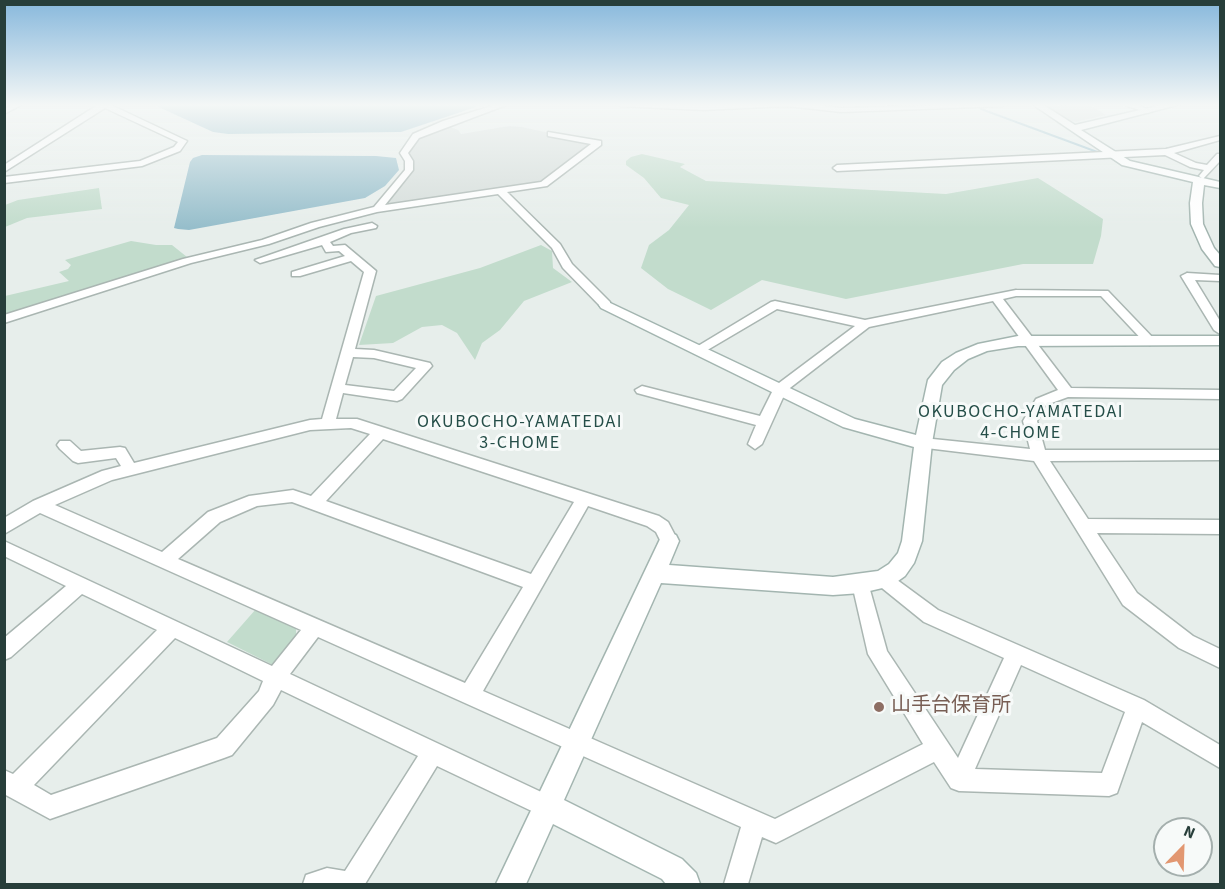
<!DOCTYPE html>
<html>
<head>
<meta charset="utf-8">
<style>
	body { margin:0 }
	#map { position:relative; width:1225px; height:889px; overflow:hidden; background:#e7eeeb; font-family:"Source Sans 3",sans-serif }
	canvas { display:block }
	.frame { position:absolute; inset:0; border:6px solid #273e3a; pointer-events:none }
	.north { position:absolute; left:1153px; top:817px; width:60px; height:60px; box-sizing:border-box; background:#f7faf9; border:2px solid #a4afad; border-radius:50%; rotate:23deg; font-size:16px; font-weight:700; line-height:24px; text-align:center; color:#273e3a }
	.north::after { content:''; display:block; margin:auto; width:21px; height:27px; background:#e29771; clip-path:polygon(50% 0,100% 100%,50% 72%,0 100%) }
</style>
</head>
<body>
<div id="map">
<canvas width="1225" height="889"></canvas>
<div class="frame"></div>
<div class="north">N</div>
</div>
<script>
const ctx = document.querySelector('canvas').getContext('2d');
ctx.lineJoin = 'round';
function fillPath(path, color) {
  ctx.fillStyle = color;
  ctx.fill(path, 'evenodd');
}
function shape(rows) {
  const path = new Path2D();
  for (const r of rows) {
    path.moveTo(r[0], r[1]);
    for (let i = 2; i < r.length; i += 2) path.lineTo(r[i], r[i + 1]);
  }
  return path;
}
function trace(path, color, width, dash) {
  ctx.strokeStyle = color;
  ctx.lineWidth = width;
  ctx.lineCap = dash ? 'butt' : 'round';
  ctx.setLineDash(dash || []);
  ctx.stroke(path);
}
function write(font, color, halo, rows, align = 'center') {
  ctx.font = font + ' "Source Sans 3","Noto Sans JP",sans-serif';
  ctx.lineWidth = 6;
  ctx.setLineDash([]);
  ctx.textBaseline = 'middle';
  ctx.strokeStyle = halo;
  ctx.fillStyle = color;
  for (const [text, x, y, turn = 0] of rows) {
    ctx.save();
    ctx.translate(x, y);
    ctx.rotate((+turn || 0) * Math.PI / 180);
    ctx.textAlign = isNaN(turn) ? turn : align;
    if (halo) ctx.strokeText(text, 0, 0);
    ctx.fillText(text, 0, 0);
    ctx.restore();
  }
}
const built = shape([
	[1089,104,1106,115,1076,122,1067,121,1047,106],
	[448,126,458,130,461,134,509,126,522,127,550,133,546,135,591,145,542,183,389,207,388,202,413,168,412,159,406,152,417,137]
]);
const green = shape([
	[642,154,685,164,680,167,706,181,946,194,1038,178,1103,219,1101,236,1093,264,1023,264,846,299,762,280,711,310,668,289,641,268,649,245,669,230,689,205,661,198,644,178,626,165,626,161,631,157],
	[99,188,102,209,27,218,5,227,5,205,18,200],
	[131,241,156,245,172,245,187,257,5,317,5,296,69,281,59,272,68,269,71,265,65,260],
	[541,245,552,251,553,268,572,282,524,301,500,330,482,343,475,360,457,333,442,325,422,327,393,343,359,345,376,296,480,268],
	[256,609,296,627,296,641,275,666,227,642]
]);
const water = shape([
	[152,104,485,104,401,132,228,134,213,132],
	[202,155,376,156,396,158,399,170,385,186,365,198,189,230,178,229,174,228,190,162,193,158]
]);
const stream = shape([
	[981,109,1100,153],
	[1197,142,1220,136],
	[1159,150,1177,147]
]);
const street = shape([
	[13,104,23,104,4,114,4,109,13,104],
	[99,104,109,104,187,141,180,151,142,166,4,183,4,177,140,161,174,147,178,142,105,108,4,172,4,165,99,104],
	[498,104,509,104,419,138,408,153,413,161,413,170,385,205,541,182,591,144,548,136,548,132,601,141,601,145,547,186,507,192,560,244,572,264,610,302,610,308,602,308,563,268,552,248,498,194,377,212,319,227,269,244,191,263,4,323,4,315,183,259,262,240,311,223,374,207,405,170,405,161,400,153,413,134,443,121,498,104],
	[615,104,807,104,841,108,1008,104,1004,106,841,112,787,106,703,110,619,106,615,104],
	[1122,104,1134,104,1152,111,1148,113,1122,104],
	[1220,136,1220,140,1174,153,1196,163,1207,165,1217,154,1220,154,1220,161,1203,179,1199,176,1204,170,1190,167,1165,155,837,171,833,168,837,165,1166,149,1220,136],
	[372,223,377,226,376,228,351,233,330,242,333,246,345,245,376,271,355,349,374,350,430,363,432,366,402,399,397,401,343,393,336,419,357,419,659,516,668,522,678,541,675,546,669,548,663,546,656,532,647,526,588,506,483,691,775,819,923,744,868,654,852,584,855,579,861,576,867,579,887,651,958,758,1004,658,924,622,877,584,874,579,877,574,883,571,889,574,938,610,1144,700,1220,745,1220,768,1142,722,1117,793,1109,796,959,791,951,788,934,762,784,839,776,843,762,837,748,884,724,884,741,827,318,637,290,674,554,798,558,806,554,814,546,818,538,814,437,766,365,884,303,884,306,875,327,868,345,871,418,756,281,690,273,705,232,755,224,758,50,819,4,794,4,770,13,774,157,630,82,594,11,657,4,660,4,638,66,586,4,556,4,541,272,666,301,630,40,513,4,534,4,518,33,501,102,471,121,466,116,458,78,463,73,461,60,449,57,445,60,441,70,441,81,451,120,447,125,448,134,463,310,420,322,419,364,272,351,261,300,276,292,276,292,272,345,256,339,251,326,252,322,245,260,263,255,260,344,229,372,223],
	[353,357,374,358,416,368,394,391,345,385,353,357],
	[351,428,370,434,311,496,293,490,249,496,208,512,162,552,55,505,112,480,310,430,351,428],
	[383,439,574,502,531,574,326,501,383,439],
	[292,502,523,587,465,683,178,559,220,522,257,506,292,502],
	[175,638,263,681,259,691,217,738,51,795,34,785,175,638],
	[1021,665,1125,712,1102,773,975,769,1021,665],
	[1187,273,1220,275,1220,281,1195,280,1220,321,1220,334,1214,330,1181,276,1187,273],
	[1016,290,1108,291,1156,341,1150,345,1146,344,1101,296,1016,296,1003,299,1071,388,1220,390,1220,399,1068,397,1046,405,1037,421,1045,450,1220,450,1220,460,1050,461,1088,519,1220,520,1220,534,1097,533,1137,593,1193,636,1220,649,1220,668,1179,648,1123,605,1034,461,918,447,916,443,923,438,1030,449,1023,421,1036,399,1058,390,993,301,869,327,786,391,762,444,755,449,748,444,756,425,637,393,635,390,642,386,760,416,775,386,855,326,777,309,704,352,699,353,693,349,771,302,775,301,865,320,1016,290]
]);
const secondary = shape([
	[1032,104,1042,104,1075,125,1166,104,1181,104,1081,130,1130,161,1220,182,1220,188,1204,185,1202,203,1203,224,1214,248,1220,255,1220,267,1215,266,1202,249,1191,224,1190,203,1193,182,1122,165,1032,104],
	[606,301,855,419,916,435,928,380,942,362,956,353,978,344,1018,336,1220,336,1220,345,1018,346,987,351,968,359,954,370,942,385,932,443,922,541,914,563,905,576,891,586,861,593,833,595,661,583,564,800,682,859,696,873,700,884,666,884,662,879,553,824,526,884,496,884,662,535,669,533,676,535,679,541,669,565,833,577,878,571,889,564,898,553,902,541,914,447,843,427,601,308,599,305,606,301]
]);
const markers = [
	[879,707,6,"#8d6e63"]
];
const neighbourhoodNames = [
	["OKUBOCHO-YAMATEDAI",1021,413],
	["4-CHOME",1021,434],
	["OKUBOCHO-YAMATEDAI",520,423],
	["3-CHOME",520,444]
];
const nearEducationnames = [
	["山手台保育所",891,707]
];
fillPath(built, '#d5ddda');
fillPath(green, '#c2dccc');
fillPath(water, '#96becb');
trace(stream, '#96becb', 2);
trace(street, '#aab6b2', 3);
trace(secondary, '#a3b5b0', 3);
fillPath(street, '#fff');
fillPath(secondary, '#fff');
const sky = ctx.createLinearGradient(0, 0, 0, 228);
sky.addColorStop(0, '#87b8dc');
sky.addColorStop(0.46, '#f4f7f6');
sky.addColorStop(1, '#f4f7f600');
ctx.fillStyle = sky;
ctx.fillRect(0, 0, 1225, 228);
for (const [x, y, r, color] of markers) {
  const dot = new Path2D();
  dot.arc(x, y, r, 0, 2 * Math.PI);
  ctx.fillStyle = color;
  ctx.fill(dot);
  trace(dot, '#f7faf9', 2);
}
ctx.letterSpacing = '1.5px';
write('18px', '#254e48', '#f7faf9', neighbourhoodNames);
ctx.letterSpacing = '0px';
write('20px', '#785e54', '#f7faf9', nearEducationnames, 'left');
</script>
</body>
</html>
